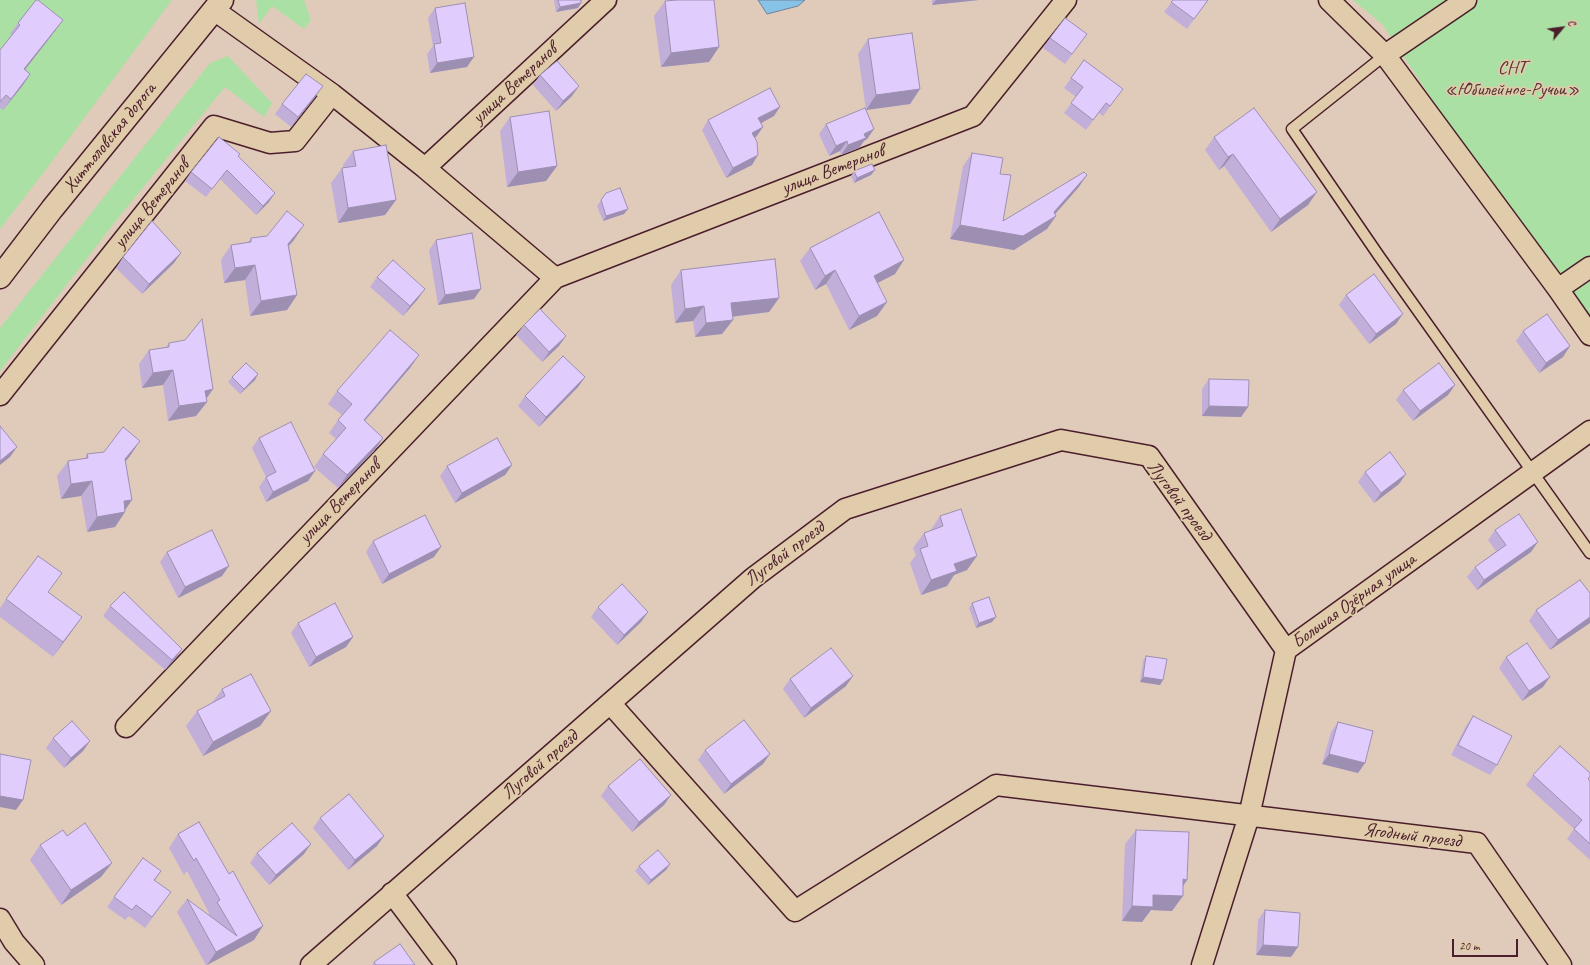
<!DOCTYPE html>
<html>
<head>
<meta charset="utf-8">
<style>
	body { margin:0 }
	#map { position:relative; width:1590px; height:965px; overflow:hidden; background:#e0cbbb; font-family:Caveat,sans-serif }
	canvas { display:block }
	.north { position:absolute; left:1542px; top:8px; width:40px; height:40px; -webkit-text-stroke:3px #e0cbaa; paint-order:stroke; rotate:61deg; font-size:11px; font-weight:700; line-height:16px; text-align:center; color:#4a1f2b }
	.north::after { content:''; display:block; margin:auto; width:14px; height:18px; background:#4a1f2b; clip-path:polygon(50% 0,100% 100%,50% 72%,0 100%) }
	.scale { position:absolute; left:1452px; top:939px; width:66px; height:18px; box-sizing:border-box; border:2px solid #4a1f2b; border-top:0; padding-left:5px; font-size:12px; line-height:14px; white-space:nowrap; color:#4a1f2b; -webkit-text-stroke:3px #e0cbaa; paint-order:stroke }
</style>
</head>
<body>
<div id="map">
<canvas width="1590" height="965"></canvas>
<div class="north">С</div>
<div class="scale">20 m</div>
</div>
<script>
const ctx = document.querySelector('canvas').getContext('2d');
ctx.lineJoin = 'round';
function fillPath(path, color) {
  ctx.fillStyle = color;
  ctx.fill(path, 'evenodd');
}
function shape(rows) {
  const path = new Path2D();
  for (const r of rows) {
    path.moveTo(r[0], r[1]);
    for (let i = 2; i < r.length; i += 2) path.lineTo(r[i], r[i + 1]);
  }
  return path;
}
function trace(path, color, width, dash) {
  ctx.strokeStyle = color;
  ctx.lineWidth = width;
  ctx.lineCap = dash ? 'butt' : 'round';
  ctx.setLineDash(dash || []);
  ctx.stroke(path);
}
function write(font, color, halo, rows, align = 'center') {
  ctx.font = font + ' Caveat,sans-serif';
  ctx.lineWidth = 3.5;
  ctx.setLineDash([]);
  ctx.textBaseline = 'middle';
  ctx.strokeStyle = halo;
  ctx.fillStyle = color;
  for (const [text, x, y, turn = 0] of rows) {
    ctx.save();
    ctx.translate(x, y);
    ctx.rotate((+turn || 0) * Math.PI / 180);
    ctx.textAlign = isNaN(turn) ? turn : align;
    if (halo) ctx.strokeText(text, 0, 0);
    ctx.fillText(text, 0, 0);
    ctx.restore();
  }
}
const green = shape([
	[0,0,172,0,47,168,0,229],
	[256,0,304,0,311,20,304,29,272,6,259,24],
	[1353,0,1590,0,1590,340,1383,25],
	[228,56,272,103,264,117,225,87,118,218,0,371,0,328,210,63]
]);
const water = shape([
	[758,0,805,0,798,6,767,14,758,0]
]);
const service = shape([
	[1385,55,1292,129,1379,256,1590,553]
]);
const minor = shape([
	[1329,0,1385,55,1558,289,1590,335],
	[214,10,332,94,425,168,555,278,973,116,1066,0],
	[1385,55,1466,0],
	[425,168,606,0],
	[1558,289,1590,267],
	[0,395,214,126,270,143,295,141,332,94],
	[610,703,795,911,996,785,1477,843,1561,965],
	[126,727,555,278],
	[392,893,446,965],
	[0,919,14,942,34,965],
	[311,965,753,578,845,509,1061,440,1149,456,1286,650],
	[1202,965,1249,816,1286,650,1590,431]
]);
const tertiary = shape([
	[0,277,52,209,222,0]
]);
const wall = shape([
	[554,0,581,0,578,8,556,12],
	[932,0,979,0,932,5],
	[1173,0,1208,0,1187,29,1164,12],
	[665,1,719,47,709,62,661,67,654,16],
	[435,8,467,67,430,73,427,54,433,46,428,18],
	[18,23,55,31,25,69,30,74,23,85,3,110,0,108,0,50,12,35,10,34],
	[1087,34,1065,64,1043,48,1050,38],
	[868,39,920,89,910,104,866,110,858,54],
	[1084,60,1123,89,1103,116,1099,113,1086,130,1064,113,1076,97,1064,88],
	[540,75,572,96,556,111,533,85],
	[316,96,291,127,275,114,282,104],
	[774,116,761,123,763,127,756,137,754,138,752,165,726,178,702,130,708,120],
	[510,117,557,166,546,181,507,187,500,131],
	[826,124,874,129,867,139,864,141,859,148,841,155,840,151,829,156,819,134],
	[1214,137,1308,205,1271,232,1224,166,1219,170,1205,150],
	[353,151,396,200,385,215,338,223,331,183,342,168,343,168,343,165],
	[972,153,1000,174,1003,221,1087,175,1078,188,1055,214,1056,216,1047,229,1014,250,950,239,963,166],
	[238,156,269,202,256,215,220,179,206,197,185,181,191,172],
	[875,170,871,175,854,183,851,176,854,171],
	[606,193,624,214,603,221,597,206],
	[251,238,294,240,289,246,297,295,287,310,250,316,245,280,224,283,221,260,231,245,248,242],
	[436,240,474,299,438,305,429,250],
	[810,248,895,274,877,283,887,302,877,316,849,330,826,284,815,290,800,261],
	[123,257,174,263,142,294,116,268],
	[681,270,779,298,769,312,732,317,733,320,722,334,695,337,693,321,675,323,671,285],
	[377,277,418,299,403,316,370,287],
	[1346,295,1396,324,1369,344,1339,305],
	[524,325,559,346,542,362,516,335],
	[1523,331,1570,346,1563,357,1539,373,1516,341],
	[169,343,213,389,206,399,207,402,196,416,168,421,163,385,142,388,139,364,149,350,166,347],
	[419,355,410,368,365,421,383,438,374,451,338,488,314,467,323,454,336,439,329,433,338,420,342,415,328,404,337,391],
	[232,377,255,380,240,394,228,382],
	[585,377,578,387,539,427,518,406,525,396],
	[1209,379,1248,407,1241,417,1202,416,1202,389],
	[1455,385,1448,395,1413,421,1396,400,1403,390],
	[259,438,315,471,308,481,266,502,259,487,266,477,252,448],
	[87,454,130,456,126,461,125,512,115,527,87,532,81,496,61,499,57,476,68,461,85,458],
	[512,465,505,475,455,503,440,476,447,466],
	[1365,472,1399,484,1374,503,1358,482],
	[940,516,967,570,954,575,947,586,921,595,910,563,916,555,913,548,924,533,930,531],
	[1495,530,1531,552,1477,590,1467,577,1475,567,1496,551,1488,540],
	[373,541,434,557,382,584,366,552],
	[167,552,222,576,178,598,160,562],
	[48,592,82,617,53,657,0,617,0,608,6,599],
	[972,603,992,622,976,628,969,608],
	[110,606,182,649,175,659,165,670,103,616],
	[598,607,648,612,641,622,617,645,591,617],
	[1536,610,1590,623,1550,650,1529,621],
	[298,623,353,637,346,647,309,667,291,633],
	[1146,656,1163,680,1160,685,1140,682,1143,661],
	[1506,657,1543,687,1522,701,1499,668],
	[790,679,846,686,804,718,783,689],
	[222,689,271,711,260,726,203,756,186,726,197,711,212,703],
	[1473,716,1497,765,1490,775,1451,755,1466,726],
	[1338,722,1365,763,1358,773,1322,764,1331,732],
	[53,738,90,741,83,751,64,768,46,748],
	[705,750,763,764,724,794,698,760],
	[1590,773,1590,777,1588,779,1590,781,1590,860,1567,839,1574,829,1526,785,1533,775],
	[608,786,671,795,664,805,632,832,601,796],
	[320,818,384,836,377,846,348,870,313,828],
	[199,822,254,940,207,965,206,965,177,912,187,899,208,915,209,913,187,871,184,875,169,848,178,834],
	[1136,830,1187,880,1183,886,1172,911,1151,910,1142,922,1122,921,1125,844],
	[67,836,112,863,101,877,61,905,30,860,40,845],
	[257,853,304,854,269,885,250,863],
	[670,864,666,870,648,885,635,871,639,866],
	[161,871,155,881,164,902,145,928,129,916,125,920,107,907,114,897],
	[1265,910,1291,957,1256,955,1258,920],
	[374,962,415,965,372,965]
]);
const shadedWall = shape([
	[936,0,979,0,932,5],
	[581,3,578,8,556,12,560,7],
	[63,20,55,31,17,80,24,69],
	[719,47,709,62,661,67,671,53],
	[474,57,467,67,430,73,437,63],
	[30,74,23,85,3,110,11,99],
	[323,86,316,96,291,127,298,117],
	[579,86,572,96,556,111,563,101],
	[920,89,910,104,866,110,876,95],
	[780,107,774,116,752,128,758,118],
	[763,127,756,137,745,142,752,133],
	[874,129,867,139,864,141,859,148,841,155,848,145,864,134],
	[847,141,840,151,829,156,836,146],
	[1233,154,1224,166,1219,170,1228,157],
	[758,155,752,165,726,178,733,168],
	[557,166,546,181,507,187,518,172],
	[875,170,871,175,854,183,857,178],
	[1087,175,1078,188,1049,221,1056,216,1047,229,1014,250,950,239,960,225,1023,236,1054,212],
	[1317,192,1308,205,1271,232,1280,219],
	[275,193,269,202,256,215,263,206],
	[396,200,385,215,338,223,348,208],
	[628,209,624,214,603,221,606,216],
	[304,225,294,240,278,258,288,244],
	[181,253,174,263,142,294,149,284],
	[904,260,895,274,864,290,874,276],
	[255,265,245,280,224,283,235,268],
	[835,270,826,284,815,290,825,276],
	[425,289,418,299,403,316,410,306],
	[481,289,474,299,438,305,445,295],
	[297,295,287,310,250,316,261,301],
	[779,298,769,312,720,318,731,303],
	[887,302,877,316,849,330,859,316],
	[704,306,693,321,675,323,685,309],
	[1403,314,1396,324,1369,344,1376,334],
	[733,320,722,334,695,337,706,323],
	[566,336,559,346,542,362,549,352],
	[1570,346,1563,357,1539,373,1546,363],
	[419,355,410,368,354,433,364,420],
	[173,370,163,385,142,388,153,373],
	[258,374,255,380,240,394,244,389],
	[585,377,578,387,539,427,546,417],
	[1455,385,1448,395,1413,421,1420,411],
	[213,389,204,402,207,402,196,416,168,421,179,406,205,391],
	[1209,406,1248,407,1241,417,1202,416],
	[383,438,374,451,338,488,347,475],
	[140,441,130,456,115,474,125,459],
	[17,447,10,457,0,465,0,461],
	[512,465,505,475,455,503,462,493],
	[315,471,308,481,266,502,273,492],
	[1406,474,1399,484,1374,503,1381,493],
	[92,481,81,496,61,499,71,484],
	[132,500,123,513,125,512,115,527,87,532,97,517,124,501],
	[1538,542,1531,552,1477,590,1484,580],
	[441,547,434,557,382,584,389,574],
	[977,556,967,570,954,575,947,586,921,595,931,580,954,564],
	[229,566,222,576,178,598,185,587],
	[648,612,641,622,617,645,624,635],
	[82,617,72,631,53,657,63,642],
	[996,617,992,622,976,628,979,623],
	[1590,617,1590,623,1550,650,1558,640],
	[353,637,346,647,309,667,316,657],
	[182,649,175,659,165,670,172,660],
	[853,676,846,686,804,718,811,708],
	[1143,677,1163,680,1160,685,1140,682],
	[1550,677,1543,687,1522,701,1529,691],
	[271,711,260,726,203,756,213,742],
	[90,741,83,751,64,768,71,758],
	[770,754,763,764,724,794,731,784],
	[1329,754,1365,763,1358,773,1322,764],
	[671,795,664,805,632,832,639,822],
	[0,796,23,800,16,810,0,807],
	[384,836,377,846,348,870,355,860],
	[311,844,304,854,269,885,276,875],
	[112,863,101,877,61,905,71,890],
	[670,864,666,870,648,885,651,880],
	[1183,879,1187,880,1177,895],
	[1153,895,1183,896,1172,911,1151,910,1142,922,1122,921,1132,906],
	[263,926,254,940,207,965,216,952],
	[1263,945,1298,947,1291,957,1256,955]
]);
const building = shape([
	[36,0,38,0,63,20,24,69,30,74,11,99,6,95,0,102,0,50,20,25,18,23,36,0],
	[558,0,581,0,581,3,560,7,558,0],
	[677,0,714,0,719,47,671,53,665,1,677,0],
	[1173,0,1208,0,1194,19,1171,2,1173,0],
	[465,3,474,57,437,63,434,44,441,43,435,8,465,3],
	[1065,18,1087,34,1072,54,1050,38,1065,18],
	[912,33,920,89,876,95,868,39,912,33],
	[1084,60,1123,89,1110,106,1106,103,1093,120,1071,103,1083,87,1071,78,1084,60],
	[557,61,579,86,563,101,540,75,557,61],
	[306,74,323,86,298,117,282,104,306,74],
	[770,88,780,107,758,118,763,127,752,133,757,142,758,155,733,168,708,120,770,88],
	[865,108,874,129,864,134,866,138,848,145,847,141,836,146,826,124,865,108],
	[1254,108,1317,192,1280,219,1233,154,1228,157,1214,137,1254,108],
	[549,111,557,166,518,172,510,117,549,111],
	[219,137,240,154,238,156,275,193,263,206,227,170,212,189,191,172,219,137],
	[386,145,396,200,348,208,342,168,356,166,353,151,386,145],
	[972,153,1003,158,1000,174,1011,175,1003,221,1084,172,1087,175,1054,212,1056,216,1023,236,960,225,972,153],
	[872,164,875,170,857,178,854,171,872,164],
	[620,188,628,209,606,216,601,200,606,193,620,188],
	[287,211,304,225,288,244,297,295,261,301,255,265,235,268,231,245,251,242,251,238,267,236,287,211],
	[879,212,904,260,874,276,887,302,859,316,835,270,825,276,810,248,879,212],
	[152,221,181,253,149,284,123,257,152,221],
	[472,233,481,289,445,295,436,240,472,233],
	[775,259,779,298,731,303,733,320,706,323,704,306,685,309,681,270,775,259],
	[393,260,425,289,410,306,377,277,393,260],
	[1374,274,1403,314,1376,334,1346,295,1374,274],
	[540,309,566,336,549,352,524,325,540,309],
	[1547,314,1570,346,1546,363,1523,331,1547,314],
	[202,319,213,389,205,391,207,402,179,406,173,370,153,373,149,350,169,347,169,343,185,340,202,319],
	[390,330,419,355,364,420,383,438,347,475,323,454,346,428,338,420,352,404,337,391,390,330],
	[563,356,585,377,546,417,525,396,563,356],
	[246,363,258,374,244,389,232,377,246,363],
	[1439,363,1455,385,1420,411,1403,390,1439,363],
	[1209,379,1249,380,1248,407,1209,406,1209,379],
	[291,422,315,471,273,492,266,477,276,472,259,438,291,422],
	[0,426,17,447,0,461,0,426],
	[123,427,140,441,125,459,132,500,124,501,125,512,97,517,92,481,71,484,68,461,88,458,87,454,104,452,123,427],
	[497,438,512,465,462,493,447,466,497,438],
	[1390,452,1406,474,1381,493,1365,472,1390,452],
	[961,509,977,556,954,564,957,571,931,580,920,549,928,546,924,533,943,526,940,516,961,509],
	[1519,514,1538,542,1484,580,1475,567,1506,545,1495,530,1519,514],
	[425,515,441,547,389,574,373,541,425,515],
	[212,530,229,566,185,587,167,552,212,530],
	[38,556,62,573,48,592,82,617,63,642,6,599,38,556],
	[1580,580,1590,593,1590,617,1558,640,1536,610,1580,580],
	[622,584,648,612,624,635,598,607,622,584],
	[124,592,182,649,172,660,110,606,124,592],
	[989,597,996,617,979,623,972,603,989,597],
	[335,603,353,637,316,657,298,623,335,603],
	[1527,643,1550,677,1529,691,1506,657,1527,643],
	[831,648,853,676,811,708,790,679,831,648],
	[1146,656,1167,659,1163,680,1143,677,1146,656],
	[251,674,271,711,213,742,197,711,225,696,222,689,251,674],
	[1473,716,1512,736,1497,765,1458,745,1473,716],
	[744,720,770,754,731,784,705,750,744,720],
	[72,721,90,741,71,758,53,738,72,721],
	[1338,722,1373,731,1365,763,1329,754,1338,722],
	[1560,746,1590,773,1590,776,1588,779,1590,781,1590,844,1574,829,1582,820,1533,775,1560,746],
	[0,754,31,760,23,800,0,796,0,754],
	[640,759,671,795,639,822,608,786,640,759],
	[349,794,384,836,355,860,320,818,349,794],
	[199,822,229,874,233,871,263,926,216,952,187,899,237,936,217,902,220,900,196,858,194,861,178,834,199,822],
	[85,823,112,863,71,890,40,845,63,830,67,836,85,823],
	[292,823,311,844,276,875,257,853,292,823],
	[1136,830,1189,832,1187,880,1183,879,1183,896,1153,895,1153,907,1132,906,1136,830],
	[658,850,670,864,651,880,639,866,658,850],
	[143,858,161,871,154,880,171,892,152,917,136,905,132,910,114,897,143,858],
	[1265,910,1300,913,1298,947,1263,945,1265,910],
	[400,944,415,965,376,965,374,962,400,944]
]);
const parkNames = [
	["СНТ",1512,68],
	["«Юбилейное-Ручьи»",1512,90]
];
const streetNames = [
	["улица Ветеранов",515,84,-43],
	["Хиттоловская дорога",110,138,-51],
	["улица Ветеранов",833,170,-21],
	["улица Ветеранов",152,204,-51],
	["Луговой проезд",1179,501,53],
	["улица Ветеранов",340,502,-46],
	["Луговой проезд",785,554,-37],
	["Большая Озёрная улица",1354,601,-36],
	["Луговой проезд",540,765,-41],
	["Ягодный проезд",1412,836,7]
];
fillPath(green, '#aae0a3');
fillPath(water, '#87c3e6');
trace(water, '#6f819b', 1);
trace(service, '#4a1f2b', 13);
trace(minor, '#4a1f2b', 23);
trace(tertiary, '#4a1f2b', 25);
trace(service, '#e0cbaa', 10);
trace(minor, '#e0cbaa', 20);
trace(tertiary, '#e0cbaa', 22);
fillPath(wall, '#c1afda');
fillPath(shadedWall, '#9d8fb1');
fillPath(building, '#e0ccfd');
trace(building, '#9d8fb1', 1);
write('19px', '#543237', '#e0cbaa', parkNames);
write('19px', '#4a1f2b', '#e0cbaa', streetNames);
</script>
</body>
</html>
